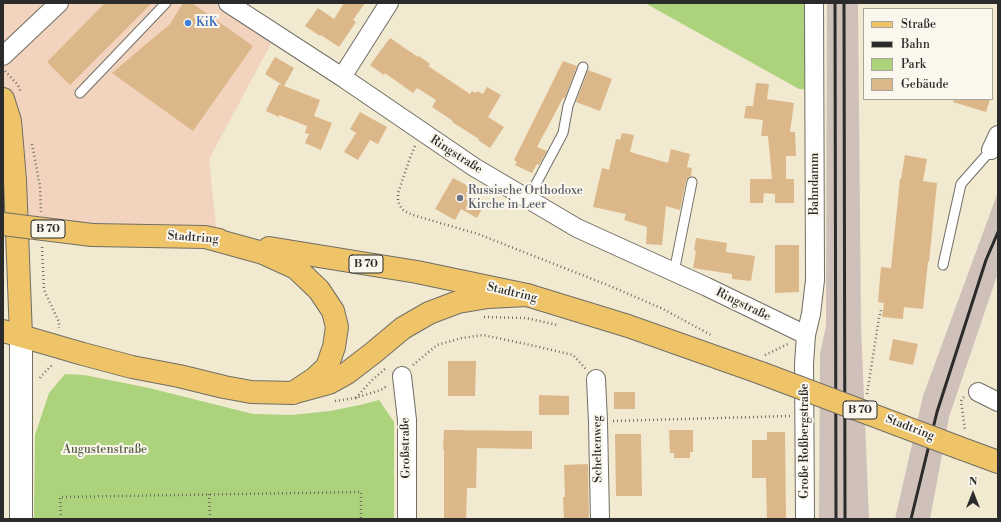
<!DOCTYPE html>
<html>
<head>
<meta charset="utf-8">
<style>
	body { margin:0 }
	#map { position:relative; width:1001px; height:522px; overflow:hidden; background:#f1e9d0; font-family:"Libre Bodoni",serif }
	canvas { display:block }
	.frame { position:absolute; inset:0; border:4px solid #2b2b2b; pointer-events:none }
	.legend { position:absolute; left:863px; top:8px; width:130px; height:92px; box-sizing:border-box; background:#fbf7ec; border:1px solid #a8a59f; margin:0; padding:5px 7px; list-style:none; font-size:12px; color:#2b2b2b }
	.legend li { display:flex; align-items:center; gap:8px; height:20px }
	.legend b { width:20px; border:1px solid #a8a59f }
	.north { position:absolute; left:953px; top:474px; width:40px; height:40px; -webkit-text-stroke:3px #fbf7ec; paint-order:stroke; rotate:0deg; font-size:11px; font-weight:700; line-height:16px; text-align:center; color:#2b2b2b }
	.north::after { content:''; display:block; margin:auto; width:14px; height:18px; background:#2b2b2b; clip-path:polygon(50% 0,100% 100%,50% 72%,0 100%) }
</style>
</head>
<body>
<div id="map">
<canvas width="1001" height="522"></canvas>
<div class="frame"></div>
<ul class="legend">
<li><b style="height:5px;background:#efc469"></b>Straße</li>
<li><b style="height:5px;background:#2b2b2b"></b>Bahn</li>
<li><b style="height:11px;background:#acd27c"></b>Park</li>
<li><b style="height:11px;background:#dcb789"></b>Gebäude</li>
</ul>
<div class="north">N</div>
</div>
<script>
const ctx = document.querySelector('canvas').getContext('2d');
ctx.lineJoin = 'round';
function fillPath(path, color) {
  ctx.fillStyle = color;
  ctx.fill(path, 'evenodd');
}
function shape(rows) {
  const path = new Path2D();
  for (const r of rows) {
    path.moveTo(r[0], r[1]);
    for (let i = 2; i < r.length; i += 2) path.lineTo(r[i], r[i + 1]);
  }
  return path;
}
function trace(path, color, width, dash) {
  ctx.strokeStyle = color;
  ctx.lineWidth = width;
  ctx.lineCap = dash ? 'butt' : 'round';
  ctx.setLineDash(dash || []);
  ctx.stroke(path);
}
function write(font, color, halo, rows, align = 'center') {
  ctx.font = font + ' "Libre Bodoni",serif';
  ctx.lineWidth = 4;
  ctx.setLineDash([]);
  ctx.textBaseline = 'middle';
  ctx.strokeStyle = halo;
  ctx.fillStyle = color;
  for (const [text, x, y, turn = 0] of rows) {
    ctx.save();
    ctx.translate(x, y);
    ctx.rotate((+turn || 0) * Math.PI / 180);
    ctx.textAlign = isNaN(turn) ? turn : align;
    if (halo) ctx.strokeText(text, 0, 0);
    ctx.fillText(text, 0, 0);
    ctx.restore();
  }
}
const built = shape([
	[3,3,217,3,273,40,209,159,217,236,17,221,3,97]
]);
const industrial = shape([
	[827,3,858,3,861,326,869,519,819,519,820,354,826,326],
	[998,192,998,273,949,417,930,519,895,519,923,396]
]);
const green = shape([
	[645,3,812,3,813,90,799,89],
	[65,374,84,375,149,388,253,414,292,415,330,411,360,405,379,400,394,422,394,519,34,519,35,435,49,393]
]);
const building = shape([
	[105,3,152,3,70,85,47,62],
	[183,3,192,3,253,46,193,131,112,73,170,24],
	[344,3,365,3,353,20,356,22,339,47,321,35,320,36,305,26,318,8,334,19],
	[390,38,418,57,419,56,430,64,428,66,470,94,472,91,476,93,477,91,483,94,487,87,501,95,488,117,504,127,490,148,478,140,479,139,452,122,453,121,432,107,436,100,417,88,413,93,385,73,384,75,370,65],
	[275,57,294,68,284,86,265,74],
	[563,61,577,66,565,98,563,98,537,147,547,151,539,165,537,164,532,173,515,165,517,162,514,160],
	[588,70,612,79,600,111,576,102],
	[756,83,769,84,767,99,794,103,790,132,795,132,796,156,786,156,786,179,794,179,794,203,775,203,775,194,764,193,763,203,750,203,750,179,772,179,768,136,761,136,763,120,744,118,746,106,753,106],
	[279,84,320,100,314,116,332,123,321,150,305,143,309,134,305,133,307,126,279,115,279,117,266,111],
	[954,99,990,99,986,112,953,102],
	[360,112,387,127,378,144,370,140,358,160,344,152,356,133,350,129],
	[622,133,634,135,630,152,668,163,671,149,690,154,687,167,692,168,691,176,688,178,686,181,680,210,666,206,662,245,646,244,647,227,624,220,626,214,593,207,602,168,609,170,616,139,620,140],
	[905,155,927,159,923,181,937,183,929,262,928,262,923,309,904,307,903,319,882,317,884,303,878,302,881,267,891,268,900,179,901,179],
	[453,178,474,189,471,194,486,202,477,218,461,209,455,220,435,209],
	[696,238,727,243,726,252,755,256,751,281,732,279,732,274,693,268,696,251,694,250],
	[775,245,799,245,799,292,775,293],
	[893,339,918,344,913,365,889,360],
	[448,361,476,361,475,396,448,396],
	[614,392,635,392,635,409,614,409],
	[539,395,569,396,569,415,539,415],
	[444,430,532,431,532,449,477,448,476,488,467,488,466,519,444,519,444,449,443,449],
	[669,430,693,430,693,452,690,452,690,458,674,458,674,453,670,453],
	[767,432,785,432,786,519,767,519,766,478,752,478,752,440,767,440],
	[615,434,641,434,642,496,616,496],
	[588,464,589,519,564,519,563,497,565,497,564,465]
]);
const path = shape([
	[5,71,18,85,21,92],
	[32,144,40,186,41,212],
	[415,146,410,158,398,193,398,201,400,206,404,211,413,215,478,234,610,286,661,308,711,335],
	[42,247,44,290,59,322,59,328],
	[484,317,526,318,557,325],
	[765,355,788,344],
	[413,365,437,345,462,338,483,335,535,346,573,355,586,369],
	[40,378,41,376,53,364],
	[867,394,879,318,881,310],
	[964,397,962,399,961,401,965,430],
	[356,398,371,381,385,369],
	[335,401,355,398,381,390,387,386],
	[613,421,790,416],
	[209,494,210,519],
	[61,519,60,497,361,492,361,519]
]);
const service = shape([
	[80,93,166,3],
	[528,199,563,133,568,106,583,67],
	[943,265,961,184,991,150],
	[674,272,692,182]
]);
const minor = shape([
	[228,3,342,77,474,167,577,228,707,287,806,335],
	[3,56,59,3],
	[342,77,389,3],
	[991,150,998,135],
	[402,376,407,420,407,519],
	[596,379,598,422,600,519],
	[978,392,998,402],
	[805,519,804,364,806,335,811,314,815,280,814,3]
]);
const tertiary = shape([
	[21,336,21,519]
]);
const primary = shape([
	[3,99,10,121,12,144,15,180,21,336,3,331],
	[296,392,329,383,347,373,373,353,403,328,429,313,458,302,488,297,527,295,628,326,761,373],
	[960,448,998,462]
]);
const trunk = shape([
	[92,235,205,237,219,240],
	[269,248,417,272,527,295],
	[21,336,83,354,132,367,179,376,224,387,251,392,293,393,314,379,327,367,334,347,337,327,333,311,319,290,296,268,263,253,205,237]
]);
const rail = shape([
	[835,3,836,519],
	[844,3,845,519],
	[911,519,937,412,986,260,998,232]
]);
const primaryBridge = shape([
	[761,373,960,448]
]);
const trunkBridge = shape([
	[3,224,92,235]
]);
const markers = [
	[188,23,4,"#3f7fe0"],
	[460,198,4,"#6b7280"]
];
const shields = [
	[48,229,34],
	[366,264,34],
	[860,410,34]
];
const shieldNames = [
	["B 70",48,229],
	["B 70",366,264],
	["B 70",860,410]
];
const shopNames = [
	["KiK",196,23]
];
const streetNames = [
	["Ringstraße",456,155,33],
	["Bahndamm",815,184,-90],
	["Stadtring",193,238,4],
	["Stadtring",512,293,13],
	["Ringstraße",743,305,26],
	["Stadtring",910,428,21],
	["Große Roßbergstraße",805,441,-90],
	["Großstraße",406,448,-91],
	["Scheltenweg",598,449,-91]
];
const worshipNames = [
	["Russische Orthodoxe",468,191],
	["Kirche in Leer",468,205]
];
const parkNames = [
	["Augustenstraße",105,450]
];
fillPath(built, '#f2d4be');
fillPath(industrial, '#cfc0ba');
fillPath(green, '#acd27c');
fillPath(building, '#dcb789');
trace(service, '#706e65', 11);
trace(minor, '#706e65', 20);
trace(tertiary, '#706e65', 24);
trace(primary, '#706e65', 24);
trace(trunk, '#706e65', 24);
trace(path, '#706e65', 2.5, [1, 3]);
trace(service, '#fff', 9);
trace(minor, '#fff', 18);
trace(tertiary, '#fff', 22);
trace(primary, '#efc469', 22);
trace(trunk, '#efc469', 22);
trace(rail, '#2b2b2b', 3);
trace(primaryBridge, '#706e65', 24, []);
trace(trunkBridge, '#706e65', 24, []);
trace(primaryBridge, '#efc469', 22);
trace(trunkBridge, '#efc469', 22);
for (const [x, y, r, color] of markers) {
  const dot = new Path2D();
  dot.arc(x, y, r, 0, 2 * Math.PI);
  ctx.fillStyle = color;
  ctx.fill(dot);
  trace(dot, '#fbf7ec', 1.5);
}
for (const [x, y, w] of shields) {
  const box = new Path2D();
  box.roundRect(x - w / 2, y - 9, w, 18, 3);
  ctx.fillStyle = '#fbf7ec';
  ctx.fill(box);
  trace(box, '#2b2b2b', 1);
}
write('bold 11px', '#2b2b2b', null, shieldNames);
write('12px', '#366cbe', '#fbf7ec', shopNames, 'left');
write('12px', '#2b2b2b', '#fbf7ec', streetNames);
write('12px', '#5b616d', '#fbf7ec', worshipNames, 'left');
write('12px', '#525d43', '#fbf7ec', parkNames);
</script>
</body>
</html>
